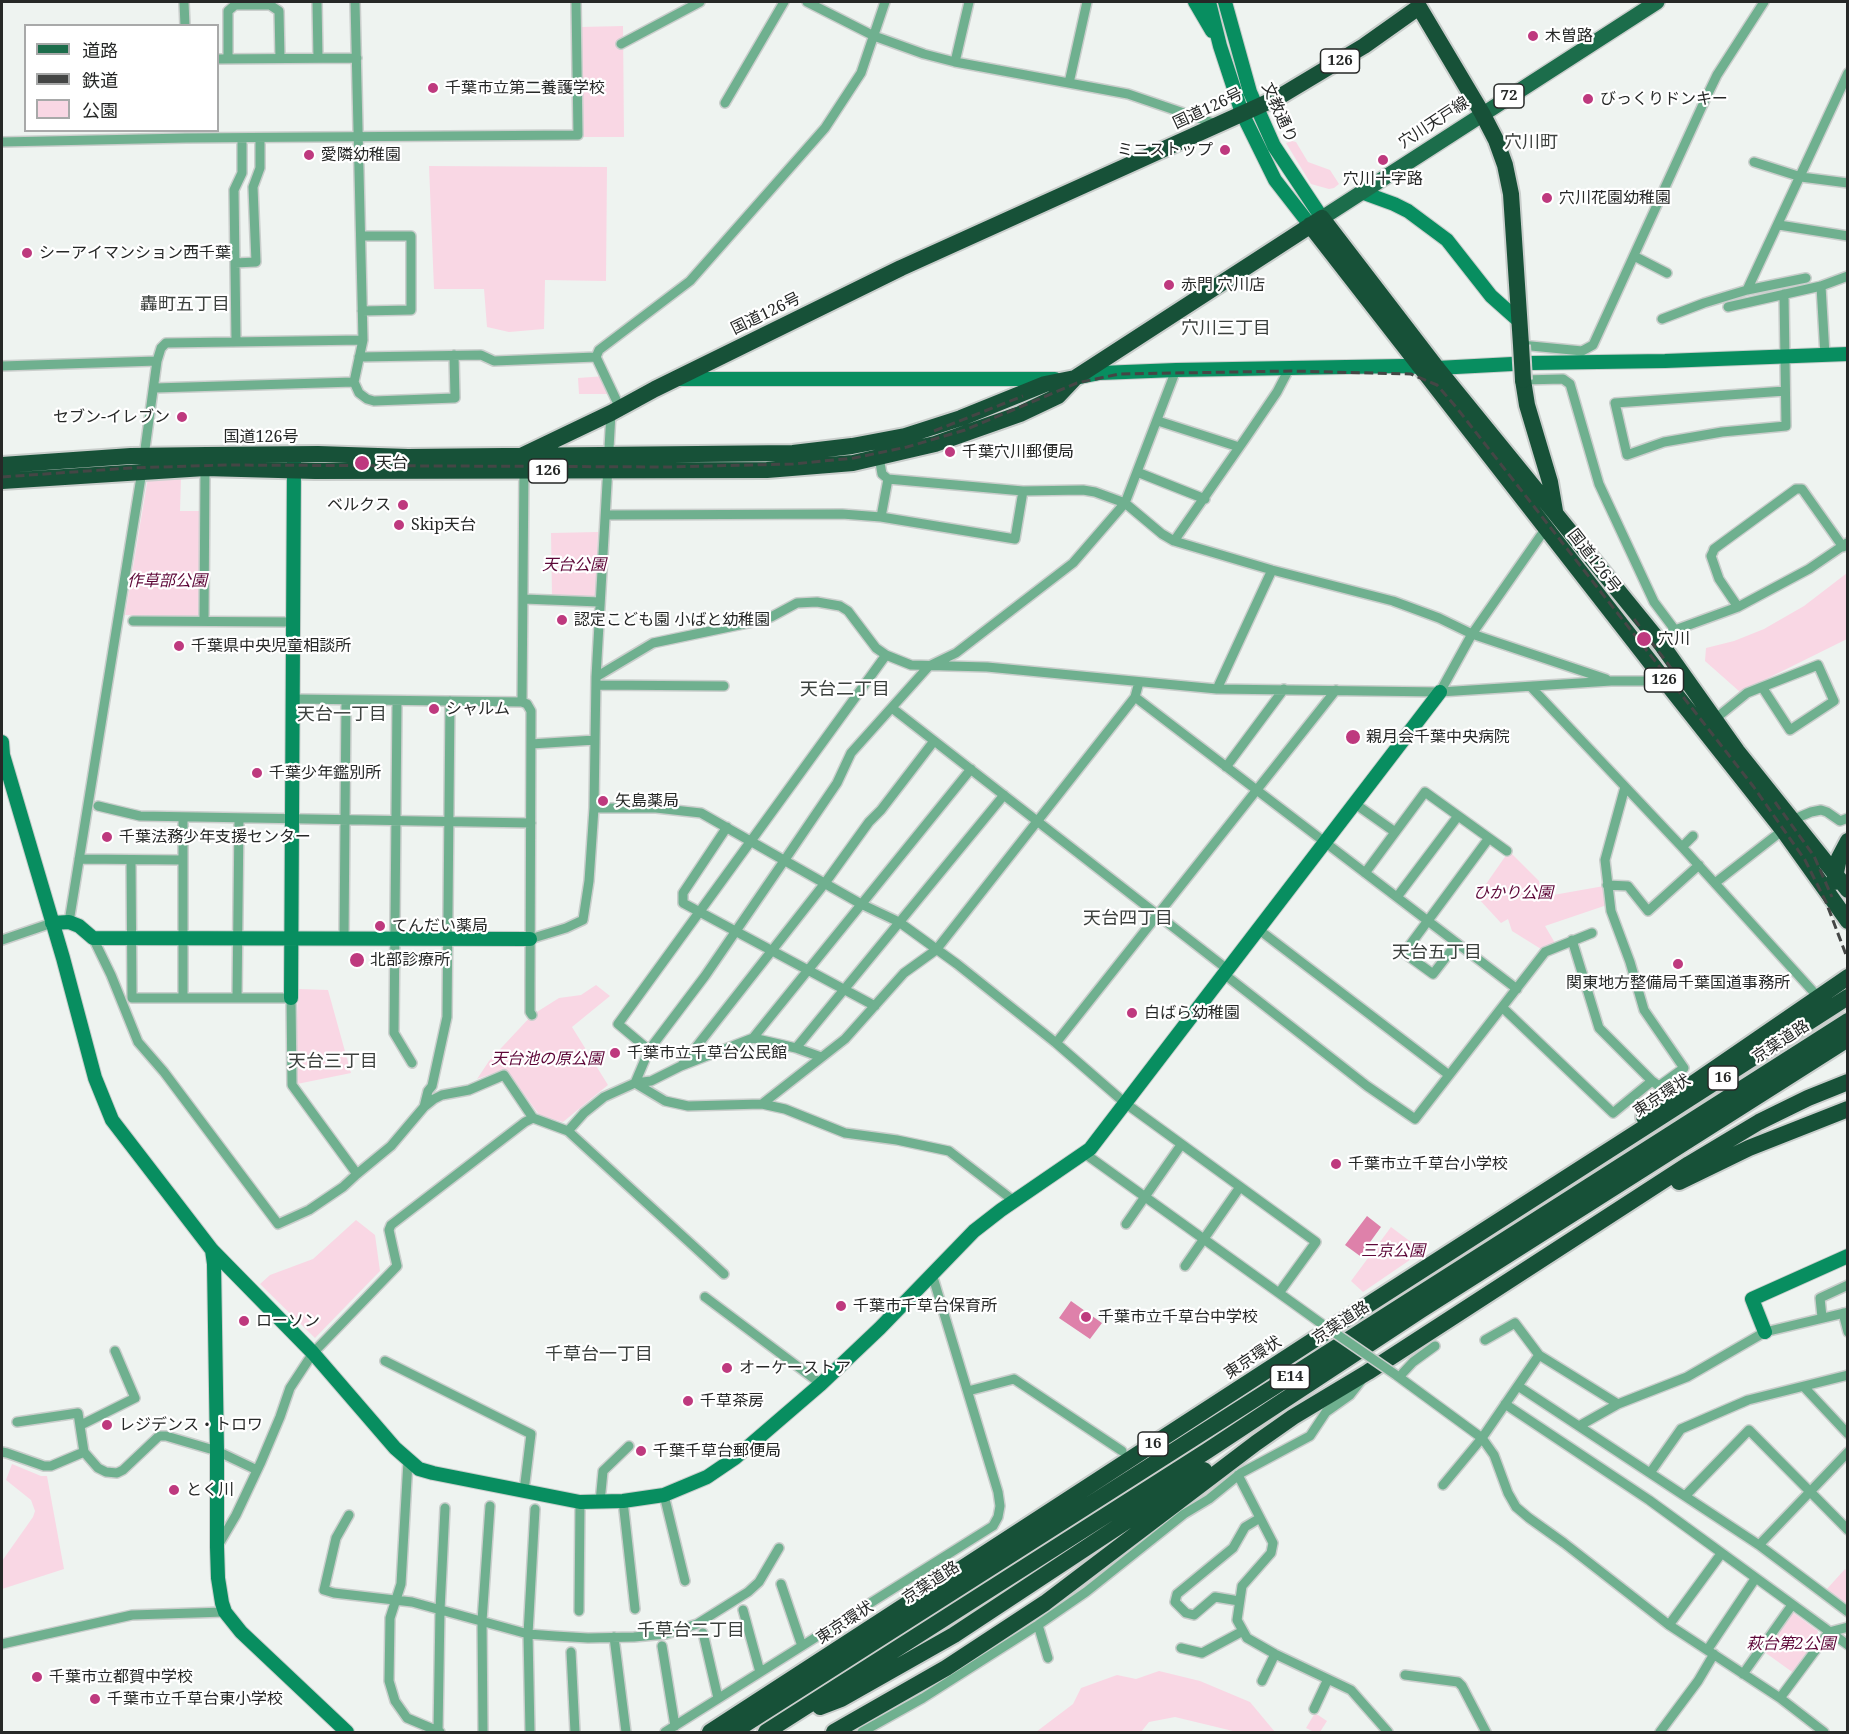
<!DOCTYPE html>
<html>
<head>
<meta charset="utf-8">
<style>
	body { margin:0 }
	#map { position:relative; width:1849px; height:1734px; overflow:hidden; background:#eef3f0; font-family:"Noto Serif","Noto Sans JP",serif }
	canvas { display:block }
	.frame { position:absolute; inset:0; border:3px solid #262827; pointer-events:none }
	.legend { position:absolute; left:24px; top:24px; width:195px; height:108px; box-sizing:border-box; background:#fff; border:2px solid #a8a9a9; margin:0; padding:8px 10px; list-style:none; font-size:18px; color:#262827 }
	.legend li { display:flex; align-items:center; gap:12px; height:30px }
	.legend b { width:30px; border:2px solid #a8a9a9 }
</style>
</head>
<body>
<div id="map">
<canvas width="1849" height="1734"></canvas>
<div class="frame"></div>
<ul class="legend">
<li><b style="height:8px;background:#1c6d4b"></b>道路</li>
<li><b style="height:8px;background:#444645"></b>鉄道</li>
<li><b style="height:16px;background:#f9d7e4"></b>公園</li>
</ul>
</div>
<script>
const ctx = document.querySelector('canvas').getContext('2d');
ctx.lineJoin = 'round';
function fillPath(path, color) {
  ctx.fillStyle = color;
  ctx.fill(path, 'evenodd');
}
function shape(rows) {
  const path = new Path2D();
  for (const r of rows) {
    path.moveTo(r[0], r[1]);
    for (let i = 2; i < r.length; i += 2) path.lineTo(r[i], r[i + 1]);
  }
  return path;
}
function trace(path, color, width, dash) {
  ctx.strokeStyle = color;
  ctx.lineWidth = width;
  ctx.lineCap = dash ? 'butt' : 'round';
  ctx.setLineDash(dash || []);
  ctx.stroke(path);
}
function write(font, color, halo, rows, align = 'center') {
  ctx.font = font + ' "Noto Serif","Noto Sans JP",serif';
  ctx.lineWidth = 4.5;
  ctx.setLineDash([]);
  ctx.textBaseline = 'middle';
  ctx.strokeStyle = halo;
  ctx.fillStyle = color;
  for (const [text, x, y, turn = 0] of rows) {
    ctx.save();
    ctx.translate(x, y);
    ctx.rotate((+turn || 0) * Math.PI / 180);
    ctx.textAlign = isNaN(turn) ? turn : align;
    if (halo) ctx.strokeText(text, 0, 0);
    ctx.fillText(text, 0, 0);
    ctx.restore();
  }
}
const green = shape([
	[623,26,624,137,582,137,581,27],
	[1292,141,1296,142,1308,162,1330,170,1339,184,1334,188,1329,189,1311,184,1286,143],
	[429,166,607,167,606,281,545,280,544,329,509,332,487,327,484,289,434,289],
	[606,376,612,394,579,394,578,378],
	[148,477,181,477,180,511,200,511,202,613,198,618,125,615],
	[598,532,596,597,592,600,552,596,551,533],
	[1847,573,1847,639,1740,692,1705,661,1706,648,1734,641,1764,629,1804,606],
	[1509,851,1539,881,1542,897,1604,886,1607,905,1545,926,1555,943,1541,949,1512,931,1508,919,1501,923,1477,897],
	[596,985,610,996,572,1027,608,1085,563,1122,540,1116,507,1071,503,1070,477,1079,489,1061,532,1015,559,998,581,995],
	[298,989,328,990,351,1073,297,1084,295,1076],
	[356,1220,375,1235,380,1271,315,1338,260,1284,270,1275,313,1259],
	[1391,1227,1423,1251,1363,1292,1351,1281],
	[12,1464,41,1476,47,1476,64,1569,2,1589,2,1561,33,1517,35,1511,31,1500,6,1480],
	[1845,1569,1847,1571,1847,1606,1826,1590],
	[1791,1611,1818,1631,1817,1639,1795,1674,1763,1651],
	[1159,1671,1200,1681,1250,1702,1275,1732,1237,1732,1175,1717,1149,1722,1141,1732,1036,1732,1073,1704,1081,1688,1117,1675,1136,1679],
	[1315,1713,1327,1721,1320,1732,1314,1732,1306,1728]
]);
const water = shape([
	[1367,1216,1381,1227,1360,1256,1345,1245],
	[1071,1301,1102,1323,1090,1339,1059,1318]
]);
const street = shape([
	[184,2,185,26],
	[317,2,318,58],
	[355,2,363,340,354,382,359,393,367,399,374,401,455,398,454,355],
	[807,2,874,36,924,54,955,62,1128,94,1216,124],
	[621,44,700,2],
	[218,59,357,58],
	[228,59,228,11,235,5,270,5,279,11,280,58],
	[955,62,969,2],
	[1069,83,1087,2],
	[725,103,784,2],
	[2,142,186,138,578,135,576,2],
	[1754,162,1801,177,1848,183],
	[1779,225,1848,236],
	[361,236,411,236,411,310,362,311],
	[1634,256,1667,273],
	[235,263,256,262,253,187,260,168,260,138],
	[1821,286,1825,355],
	[1747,290,1848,73],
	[1784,294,1786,426,1722,432,1664,442,1627,455,1615,403,1785,391],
	[1728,307,1821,286,1848,276],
	[1662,319,1704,303,1747,290,1806,278],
	[236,341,234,190,242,173,242,138],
	[1521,345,1582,351,1593,345,1704,102,1717,75,1764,2],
	[359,357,481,355,494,361,596,357,620,408],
	[596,357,599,350,690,281,825,128,861,73,885,2],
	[2,366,157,361],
	[1523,380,1563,379,1570,384,1599,484,1654,602,1675,630],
	[155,388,354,382],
	[1158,421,1239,447],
	[879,457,882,474,888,479,1023,491,1083,490,1095,492,1125,503,1162,534,1174,541,1272,570,1393,601,1439,618,1472,634,1606,679],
	[1137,472,1205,499],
	[606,515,842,514,881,517,1015,539,1023,491],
	[881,517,888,479],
	[1174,541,1245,439,1277,392,1289,369],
	[524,599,600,602],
	[1738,607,1719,579,1711,556,1713,552,1714,549,1796,489,1802,489,1843,547],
	[133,621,293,622],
	[204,621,205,468],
	[1659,641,1675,630,1738,607,1809,569,1847,543],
	[596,677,653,643,758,621,771,617,797,603,817,602,840,606,848,611,876,648,886,655,911,665,987,667,1217,689,1440,692,1611,681,1665,681],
	[596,685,724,686],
	[1531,687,1682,847,1819,998],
	[1217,689,1272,570],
	[1440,692,1472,634,1546,528],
	[1135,697,1517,989],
	[294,699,522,702,527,704,531,711,530,987,530,1012,532,1015],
	[397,701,394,1033,412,1063],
	[522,702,524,467],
	[892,708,1227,969],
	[1715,719,1747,693,1762,687,1818,665,1834,701,1790,730,1762,687],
	[531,744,595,740],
	[1226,767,1284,689],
	[1625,787,1605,860,1611,911,1630,962,1644,1010,1684,1068,1659,1086,1652,1081],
	[1354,803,1395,832],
	[98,806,140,816,531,823],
	[594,808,656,808,701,813,861,904,899,922,957,964,1056,1043,1125,1103,1316,1242,1279,1293],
	[1792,820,1811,812,1821,810,1827,812,1840,821,1848,818],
	[727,827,683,893,683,903,875,1006],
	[1682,847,1693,836],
	[79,859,183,860],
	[131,860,132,998,291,998,292,1085,357,1174,391,1146,424,1107,434,1099,442,1095,469,1090,504,1075,533,1118,568,1131,724,1274],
	[1365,873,1425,792,1507,851],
	[1715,883,1783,830],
	[1607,885,1628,886,1648,911,1699,865],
	[1397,897,1458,816],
	[69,922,142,471,157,361,161,348,166,343,363,340],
	[1258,929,1449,1075],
	[93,938,111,975,138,1042,164,1072,278,1224,309,1210,343,1187,357,1174],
	[344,939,346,700],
	[530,939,566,928,583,920,589,881,594,808,596,677,611,413],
	[2,940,52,923],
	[1457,943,1433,974,1404,953,1489,838],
	[1224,974,1367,1086,1415,1119,1545,952,1592,933],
	[183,998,183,818],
	[237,998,239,818],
	[1503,1008,1613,1113,1652,1081,1599,1028,1572,940],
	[753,1038,796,1048,821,1057],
	[1056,1043,1336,690],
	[796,1048,1004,795],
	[649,1050,618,1024,886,655],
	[682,1065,825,883,869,822,881,810,934,741],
	[635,1083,651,1081,681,1066,753,1038,971,769],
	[635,1083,665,1101,688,1106,762,1104,785,1109,845,1133,897,1140,949,1151,1014,1201],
	[762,1104,845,1039,904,973,936,950,1135,697,1139,682],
	[424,1107,428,1091,432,1086,447,1017,450,701],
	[568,1131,584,1113,604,1097,635,1083,649,1050,705,976,784,861,837,783,851,753,929,666,956,653,1073,563,1125,503,1176,370],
	[1084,1153,1322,1324],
	[1126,1224,1181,1145],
	[1185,1266,1240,1187],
	[705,1297,821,1384],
	[1843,1313,1848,1332],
	[1822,1317,1820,1298,1848,1285],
	[1485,1340,1515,1323,1539,1355,1618,1404],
	[385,1361,531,1434,524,1491],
	[1396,1375,1482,1438,1494,1455,1508,1493,1516,1507,1529,1518,1564,1543,1669,1625,1780,1698,1824,1732],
	[1399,1377,1413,1362,1435,1346],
	[1518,1386,1759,1545,1848,1612],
	[1804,1387,1848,1434],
	[968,1391,1014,1379,1122,1451],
	[1505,1404,1649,1500,1848,1645],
	[17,1422,78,1413,84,1452,98,1468,106,1472,117,1473,123,1470,159,1436,166,1436,217,1451,257,1470],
	[81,1425,135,1398,115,1351],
	[1579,1426,1618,1404,1687,1377,1765,1332,1848,1312],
	[2,1452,7,1453,44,1466,51,1466,84,1452],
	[408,1461,401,1584,390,1618,389,1681,395,1701,407,1718,440,1732],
	[1650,1473,1681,1429,1748,1400,1848,1375],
	[1238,1475,1273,1543,1271,1553,1242,1586,1237,1620,1247,1638,1275,1654,1351,1690,1388,1732],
	[1443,1485,1482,1438,1539,1355],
	[664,1495,685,1581],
	[1685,1496,1749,1430,1848,1530],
	[623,1501,635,1609],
	[600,1502,603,1471,629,1446],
	[349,1515,336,1538,324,1590,334,1593,412,1602,528,1634,555,1636,588,1638,634,1637,666,1634,697,1624,748,1592,759,1582,779,1548],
	[219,1544,236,1515,261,1462,280,1417,290,1388,313,1353,397,1266,389,1230,391,1225,525,1122,533,1118],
	[1759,1545,1848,1452],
	[781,1584,802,1646],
	[1239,1601,1215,1597,1194,1615,1186,1613,1175,1602,1177,1594,1233,1548,1245,1527,1260,1518],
	[743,1610,760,1672],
	[579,1611,580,1502],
	[1038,1625,1048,1658],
	[1669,1625,1721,1554],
	[703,1633,718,1698],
	[614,1637,626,1732],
	[2,1644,132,1615,225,1612],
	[662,1646,675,1726],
	[1181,1648,1202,1653,1243,1631],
	[1708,1649,1755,1579],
	[571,1652,575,1732],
	[1743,1674,1792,1605],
	[1405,1675,1458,1682,1462,1686,1486,1732],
	[1262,1681,1275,1654],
	[1780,1698,1829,1632,1848,1627],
	[1314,1709,1328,1679],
	[438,1732,440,1610,445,1508],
	[483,1732,482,1621,490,1506],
	[530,1732,528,1634,535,1509],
	[665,1732,993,1526,998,1517,1000,1506,998,1492,932,1274],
	[862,1732,923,1698,1038,1625,1086,1592,1184,1514,1209,1499,1241,1473,1310,1436,1326,1412,1350,1395,1361,1381],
	[1660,1732,1698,1681,1714,1654]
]);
const secondary = shape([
	[1195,2,1212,31],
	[1209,2,1220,46,1242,113,1275,180,1310,225],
	[1225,2,1250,92,1274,146,1322,218],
	[1361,192,1394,204,1408,211,1447,240,1491,296,1518,320],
	[1080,377,1100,373,1176,370,1403,366,1437,368,1531,363,1665,361,1848,354],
	[676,379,1055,379],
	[2,742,3,755,63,958,95,1078,112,1120,212,1250,313,1353,395,1448,419,1469,433,1473,580,1502,623,1501,664,1495,707,1477,735,1458,821,1384,880,1328,974,1231,1001,1210,1090,1149,1440,692],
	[52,923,69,922,79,926,93,938,530,939],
	[291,998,294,460],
	[212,1250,214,1264,217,1451,217,1547,218,1578,222,1603,225,1612,241,1632,347,1732],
	[1765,1332,1752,1299,1848,1256]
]);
const primary = shape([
	[1322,218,1657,2]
]);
const highway = shape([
	[1310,225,1665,681,1783,830,1848,921],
	[1523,380,1527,405,1550,482,1555,511],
	[2,465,131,456,207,455,318,454,408,457,793,453,852,446,905,436,961,418,1045,384,1075,378],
	[494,469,611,413,655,389,901,268,1279,97,1364,46,1419,7,1482,113,1496,140,1505,165,1511,194,1521,345],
	[2,481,205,468,315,471,767,470,853,463,935,444,1020,414,1058,396,1075,378,1322,218,1437,368,1659,641,1737,751,1848,890],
	[1834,882,1839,858,1848,841],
	[1644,1117,1848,977],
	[1679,1182,1749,1148,1848,1109],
	[820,1707,841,1699,954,1635,1204,1470],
	[710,1732,1346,1319,1848,997],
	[733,1732,1848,1021],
	[766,1732,1207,1451,1421,1310,1848,1039],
	[834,1732,946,1668,1045,1603,1256,1443,1293,1417,1368,1372,1689,1164,1759,1122,1808,1098,1848,1082]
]);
const rail = shape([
	[934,431,1023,396],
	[2,477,130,468,225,465,667,467,793,464,854,458,907,447,965,430,1077,383,1119,374,1291,371,1411,374,1437,385,1456,407,1753,786,1805,860,1826,902,1848,960],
	[1634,619,1674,672],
	[1775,802,1814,856,1832,897]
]);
const streetBridge = shape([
	[1322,1324,1396,1375]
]);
const highwayBridge = shape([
	[1521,345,1523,380]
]);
const markers = [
	[1533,36,6,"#be397e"],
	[433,88,6,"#be397e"],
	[1588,99,6,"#be397e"],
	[1225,150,6,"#be397e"],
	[309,155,6,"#be397e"],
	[1383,160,6,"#be397e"],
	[1547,198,6,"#be397e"],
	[27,253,6,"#be397e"],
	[1169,285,6,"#be397e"],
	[182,417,6,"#be397e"],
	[950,452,6,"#be397e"],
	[362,463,8,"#be397e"],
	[403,505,6,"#be397e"],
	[399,525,6,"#be397e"],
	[562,620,6,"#be397e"],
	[1644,639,8,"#be397e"],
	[179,646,6,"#be397e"],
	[434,709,6,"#be397e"],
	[1353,737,8,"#be397e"],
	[257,773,6,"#be397e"],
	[603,801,6,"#be397e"],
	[107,837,6,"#be397e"],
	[380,926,6,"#be397e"],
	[357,960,8,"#be397e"],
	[1678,964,6,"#be397e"],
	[1132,1013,6,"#be397e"],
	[615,1053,6,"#be397e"],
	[1336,1164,6,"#be397e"],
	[841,1306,6,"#be397e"],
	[1086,1317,6,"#be397e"],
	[244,1321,6,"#be397e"],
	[727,1368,6,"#be397e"],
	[688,1401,6,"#be397e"],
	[107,1425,6,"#be397e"],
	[641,1451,6,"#be397e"],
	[174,1490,6,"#be397e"],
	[37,1677,6,"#be397e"],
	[95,1699,6,"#be397e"]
];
const shields = [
	[1340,61,39],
	[1509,96,30],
	[548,471,39],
	[1664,680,39],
	[1723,1078,30],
	[1290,1377,39],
	[1153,1444,30]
];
const shieldNames = [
	["126",1340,61],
	["72",1509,96],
	["126",548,471],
	["126",1664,680],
	["16",1723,1078],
	["E14",1290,1377],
	["16",1153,1444]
];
const poiNames = [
	["木曽路",1545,36],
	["千葉市立第二養護学校",445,88],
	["びっくりドンキー",1600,99],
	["ミニストップ",1213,150,"right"],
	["愛隣幼稚園",321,155],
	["穴川十字路",1383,179,"center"],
	["穴川花園幼稚園",1559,198],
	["シーアイマンション西千葉",39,253],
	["赤門 穴川店",1181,285],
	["セブン-イレブン",170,417,"right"],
	["千葉穴川郵便局",962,452],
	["天台",376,463],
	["ベルクス",391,505,"right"],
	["Skip天台",411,525],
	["認定こども園 小ばと幼稚園",574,620],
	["穴川",1658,639],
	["千葉県中央児童相談所",191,646],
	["シャルム",446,709],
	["親月会千葉中央病院",1366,737],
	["千葉少年鑑別所",269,773],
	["矢島薬局",615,801],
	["千葉法務少年支援センター",119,837],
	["てんだい薬局",392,926],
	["北部診療所",370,960],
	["関東地方整備局千葉国道事務所",1678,983,"center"],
	["白ばら幼稚園",1144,1013],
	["千葉市立千草台公民館",627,1053],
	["千葉市立千草台小学校",1348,1164],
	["千葉市千草台保育所",853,1306],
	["千葉市立千草台中学校",1098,1317],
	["ローソン",256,1321],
	["オーケーストア",739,1368],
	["千草茶房",700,1401],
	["レジデンス・トロワ",119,1425],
	["千葉千草台郵便局",653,1451],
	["とく川",186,1490],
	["千葉市立都賀中学校",49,1677],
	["千葉市立千草台東小学校",107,1699]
];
const streetNames = [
	["国道126号",1208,109,-25],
	["文教通り",1279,113,66],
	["穴川天戸線",1434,123,-33],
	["国道126号",766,314,-26],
	["国道126号",261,437],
	["国道126号",1594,561,52],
	["京葉道路",1781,1042,-33],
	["東京環状",1662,1096,-33],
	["京葉道路",1341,1323,-33],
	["東京環状",1253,1358,-33],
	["京葉道路",931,1583,-33],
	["東京環状",845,1623,-33]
];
const parkNames = [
	["天台公園",574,565],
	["作草部公園",167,581],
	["ひかり公園",1513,893],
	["天台池の原公園",547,1059],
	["三京公園",1393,1251],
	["萩台第2公園",1791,1644]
];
const neighbourhoodNames = [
	["穴川町",1531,143],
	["轟町五丁目",185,305],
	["穴川三丁目",1226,329],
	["天台二丁目",845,690],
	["天台一丁目",342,715],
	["天台四丁目",1128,919],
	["天台五丁目",1437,953],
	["天台三丁目",333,1062],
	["千草台一丁目",599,1355],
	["千草台二丁目",691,1631]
];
fillPath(green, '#f9d7e4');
fillPath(water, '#de81aa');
trace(street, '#cacecc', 12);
trace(secondary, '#cacecc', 16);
trace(primary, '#cacecc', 18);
trace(highway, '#cacecc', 20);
trace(street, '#6fb08f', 9);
trace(secondary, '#088e60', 14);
trace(primary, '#1c6d4b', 15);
trace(highway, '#175138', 16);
trace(rail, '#444645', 3, [9, 4.5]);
trace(streetBridge, '#cacecc', 12, []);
trace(highwayBridge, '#cacecc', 20, []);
trace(streetBridge, '#6fb08f', 9);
trace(highwayBridge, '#175138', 16);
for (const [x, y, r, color] of markers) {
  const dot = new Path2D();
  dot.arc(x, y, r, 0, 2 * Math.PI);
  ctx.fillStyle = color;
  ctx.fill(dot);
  trace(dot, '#fff', 2);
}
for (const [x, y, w] of shields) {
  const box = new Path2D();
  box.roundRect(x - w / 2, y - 12, w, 24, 4.5);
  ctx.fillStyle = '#fff';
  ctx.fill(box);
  trace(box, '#262827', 1.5);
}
write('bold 15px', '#262827', null, shieldNames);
write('16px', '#262827', '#fff', poiNames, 'left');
write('16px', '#262827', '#fff', streetNames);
write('italic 16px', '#5d0738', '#fff', parkNames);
write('18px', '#3c413e', '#fff', neighbourhoodNames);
</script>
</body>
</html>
